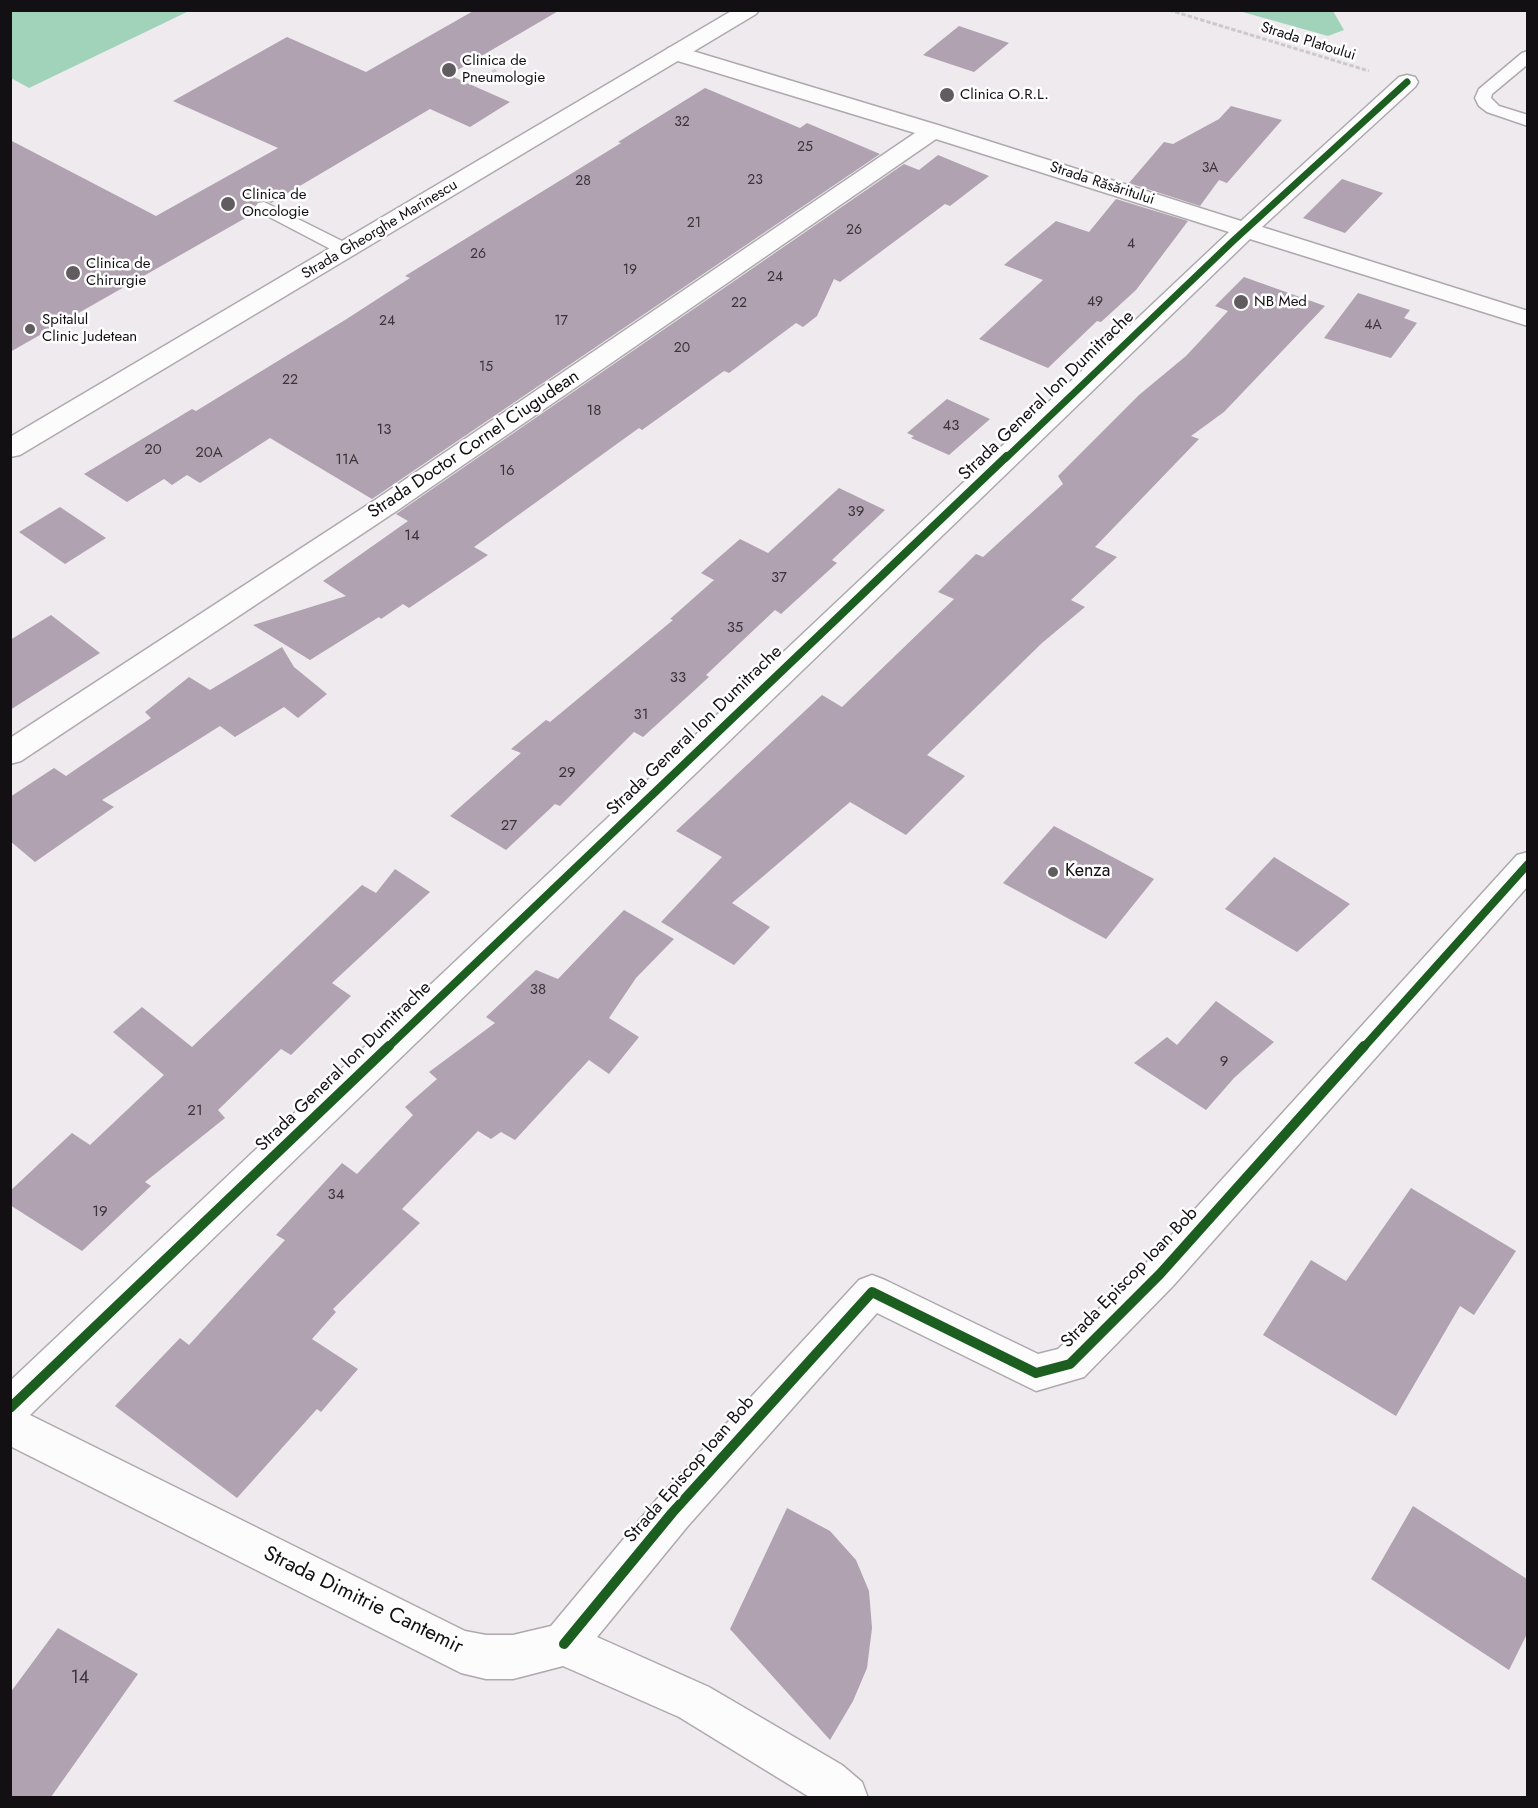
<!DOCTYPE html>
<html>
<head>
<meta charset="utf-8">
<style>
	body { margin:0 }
	#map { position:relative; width:1538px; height:1808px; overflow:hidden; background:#eeeaee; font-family:Jost,sans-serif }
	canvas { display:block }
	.frame { position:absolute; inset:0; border:12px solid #131013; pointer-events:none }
</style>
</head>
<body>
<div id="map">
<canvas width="1538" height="1808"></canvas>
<div class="frame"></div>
</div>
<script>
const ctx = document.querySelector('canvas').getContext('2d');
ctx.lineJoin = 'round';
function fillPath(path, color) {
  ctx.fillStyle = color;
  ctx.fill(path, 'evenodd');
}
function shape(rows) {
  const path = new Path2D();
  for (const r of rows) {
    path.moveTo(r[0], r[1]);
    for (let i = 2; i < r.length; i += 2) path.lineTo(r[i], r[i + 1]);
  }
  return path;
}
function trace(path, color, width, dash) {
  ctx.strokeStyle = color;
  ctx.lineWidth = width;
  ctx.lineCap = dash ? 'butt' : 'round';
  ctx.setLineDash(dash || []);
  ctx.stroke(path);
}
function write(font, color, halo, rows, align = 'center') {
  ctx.font = font + ' Jost,sans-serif';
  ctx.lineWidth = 5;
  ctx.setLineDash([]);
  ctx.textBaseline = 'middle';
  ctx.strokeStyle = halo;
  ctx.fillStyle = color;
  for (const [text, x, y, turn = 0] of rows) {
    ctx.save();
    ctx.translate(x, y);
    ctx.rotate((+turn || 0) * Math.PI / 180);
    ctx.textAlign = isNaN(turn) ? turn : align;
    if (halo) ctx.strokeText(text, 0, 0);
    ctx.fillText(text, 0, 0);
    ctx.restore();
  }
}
const forest = shape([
	[10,11,11,10,189,11,29,88,11,78],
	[1239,11,1333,11,1344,30,1328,36]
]);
const building = shape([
	[475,10,560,10,449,75,510,102,470,127,430,109,271,203,265,200,258,201,253,207,256,212,10,352,10,140,156,216,278,148,173,101,287,37,366,72],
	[959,26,1009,43,974,72,923,55],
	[705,88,800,128,807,123,880,154,372,499,270,438,200,483,187,475,172,485,164,479,127,502,84,474,192,409,196,411,345,320,410,278,405,276,621,143,618,142],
	[1231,106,1282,120,1227,183,1219,180,1200,206,1129,183,1164,142,1173,144,1219,119],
	[938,155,989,176,950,206,945,204,840,282,834,279,817,316,803,327,796,323,729,373,724,371,642,430,639,428,474,547,488,555,409,608,403,604,381,619,379,617,310,660,253,625,346,596,323,581,408,521,396,514,904,164,919,170],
	[1342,179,1383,193,1345,233,1303,218],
	[1116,199,1188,221,1136,290,1101,322,1097,321,1048,368,979,339,1043,280,1004,265,1056,221,1089,232],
	[1244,277,1325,306,1224,412,1191,436,1199,439,1095,547,1117,557,1071,600,1085,607,1042,643,927,755,965,776,906,835,850,802,732,903,770,927,734,965,661,922,722,857,676,831,822,695,842,707,954,599,938,592,976,554,983,557,1063,484,1058,476,1139,395,1186,356,1228,311,1215,306],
	[1358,293,1410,310,1404,318,1417,323,1391,358,1324,338],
	[947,399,990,419,949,455,911,438,914,436,907,433],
	[839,488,885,510,832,560,837,563,781,614,775,610,706,675,709,677,643,737,634,732,560,806,555,804,506,850,450,816,521,753,511,749,546,720,550,722,673,620,670,619,714,580,701,573,740,539,768,553],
	[60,507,106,538,65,564,19,532],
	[51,615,100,653,10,710,10,640],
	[282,647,294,667,327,694,298,718,284,707,235,737,220,726,102,800,114,807,35,862,10,841,10,797,54,768,66,776,151,718,145,712,189,677,210,690],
	[1054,826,1154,879,1106,939,1003,883],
	[1274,857,1350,904,1297,952,1225,909],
	[395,869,430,892,332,983,351,996,291,1055,281,1049,218,1110,225,1118,145,1182,151,1186,82,1251,10,1205,10,1191,72,1133,90,1145,164,1075,113,1032,142,1007,192,1047,362,885,376,893],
	[624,910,674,939,636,978,609,1018,639,1037,609,1074,589,1060,515,1140,501,1132,491,1139,478,1131,402,1209,420,1223,333,1309,336,1312,312,1339,358,1369,321,1412,317,1409,237,1498,115,1406,180,1338,189,1345,285,1240,276,1235,342,1163,357,1174,413,1115,405,1107,437,1079,429,1072,495,1023,486,1017,536,970,558,979],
	[1216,1001,1274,1042,1234,1078,1206,1110,1134,1063,1167,1037,1177,1045],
	[1411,1188,1516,1251,1474,1315,1460,1306,1396,1416,1263,1335,1311,1260,1346,1281],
	[1413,1506,1527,1579,1527,1634,1509,1670,1371,1579],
	[787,1508,830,1531,856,1560,869,1591,872,1628,867,1668,853,1701,830,1740,730,1629],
	[58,1628,138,1674,51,1797,10,1797,10,1693]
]);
const path = shape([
	[1169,10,1369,71],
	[469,84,498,69]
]);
const lane = shape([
	[1528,51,1528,64,1492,94,1491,98,1499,106,1528,115,1528,126,1487,112,1479,106,1475,98,1479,89,1522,53,1528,51],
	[264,202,352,246,355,250,352,254,340,254,258,211,255,207,258,203,264,202]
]);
const street = shape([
	[676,46,941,126,1241,221,1399,77,1407,75,1415,77,1418,82,1415,87,1262,227,1528,311,1528,326,1250,239,30,1415,465,1631,486,1635,513,1635,551,1626,657,1499,859,1280,872,1275,885,1280,1038,1354,1058,1349,1147,1262,1517,855,1528,852,1528,886,1173,1286,1084,1377,1036,1391,877,1313,687,1527,597,1637,709,1687,842,1765,862,1782,868,1798,811,1798,679,1717,563,1666,513,1679,486,1679,461,1673,10,1446,10,1381,1229,232,936,139,395,512,21,761,10,764,10,738,375,500,915,133,668,58,665,53,668,48,676,46]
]);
const secondary = shape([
	[733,10,759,10,756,14,20,455,10,457,10,437,733,10]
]);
const cyclewayFar2 = shape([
	[1006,458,1233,241,1407,82]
]);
const cyclewayFar1 = shape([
	[387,1048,1007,456],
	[1363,1048,1528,864]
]);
const cycleway = shape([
	[10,1408,389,1046],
	[564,1644,672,1513,872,1292,1036,1373,1070,1364,1160,1274,1364,1046]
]);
const markers = [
	[449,70,8,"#605c60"],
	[947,95,8,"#605c60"],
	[228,204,8,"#605c60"],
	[73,273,8,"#605c60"],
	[1241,302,8,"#605c60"],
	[30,329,6,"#605c60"],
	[1053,872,6,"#605c60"]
];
const farNumbernames = [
	["32",682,123],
	["25",805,148],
	["3A",1210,169],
	["23",755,181],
	["28",583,182],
	["21",694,224],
	["26",854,231],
	["4",1131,245],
	["26",478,255],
	["19",630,271],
	["24",775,278],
	["49",1095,303],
	["22",739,304],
	["24",387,322],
	["17",561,322],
	["4A",1373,326],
	["20",682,349],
	["15",486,368],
	["22",290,381]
];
const farStreetnames = [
	["Strada Platoului",1308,42,17],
	["Strada Răsăritului",1102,184,18],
	["Strada Gheorghe Marinescu",380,230,-31]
];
const farPoinames = [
	["Clinica de",462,61],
	["Pneumologie",462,78],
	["Clinica O.R.L.",960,95],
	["Clinica de",242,195],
	["Oncologie",242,212],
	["Clinica de",86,264],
	["Chirurgie",86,281],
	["NB Med",1254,302],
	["Spitalul",42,320],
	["Clinic Judetean",42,337]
];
const numberNames = [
	["18",594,411],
	["43",951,426],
	["13",384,430],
	["20",153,450],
	["20A",209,453],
	["11A",347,460],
	["16",507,471],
	["39",856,512],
	["14",412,536],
	["37",779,578],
	["35",735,628],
	["33",678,678],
	["31",641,715],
	["29",567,773],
	["27",509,826],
	["38",538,990],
	["9",1224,1062],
	["21",195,1111],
	["34",336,1195],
	["19",100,1212]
];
const streetNames = [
	["Strada General Ion Dumitrache",1047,396,-44],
	["Strada Doctor Cornel Ciugudean",474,445,-34],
	["Strada General Ion Dumitrache",695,731,-44],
	["Strada General Ion Dumitrache",344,1067,-44],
	["Strada Episcop Ioan Bob",1130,1278,-46],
	["Strada Episcop Ioan Bob",690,1470,-49]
];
const poiNames = [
	["Kenza",1065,872]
];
const nearNumbernames = [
	["14",80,1679]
];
const nearStreetnames = [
	["Strada Dimitrie Cantemir",363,1601,26]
];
fillPath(forest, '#a1d3bb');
fillPath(building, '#b0a2b0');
trace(lane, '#ada9ad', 3);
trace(street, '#ada9ad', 3);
trace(secondary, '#ada9ad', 3);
trace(path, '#cbcbcb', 3, [4.5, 2]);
fillPath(lane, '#fcfcfc');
fillPath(street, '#fcfcfc');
fillPath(secondary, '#fcfcfc');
trace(cyclewayFar2, '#1b5e20', 7);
trace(cyclewayFar1, '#1b5e20', 8);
trace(cycleway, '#1b5e20', 10);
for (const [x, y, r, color] of markers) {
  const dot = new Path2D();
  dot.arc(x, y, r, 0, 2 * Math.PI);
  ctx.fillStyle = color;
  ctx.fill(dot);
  trace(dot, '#fff', 2);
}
write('14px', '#3a343a', null, farNumbernames);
write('15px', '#131013', '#fff', farStreetnames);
write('15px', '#131013', '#fff', farPoinames, 'left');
write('15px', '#3a343a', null, numberNames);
write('18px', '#131013', '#fff', streetNames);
write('18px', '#131013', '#fff', poiNames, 'left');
write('18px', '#3a343a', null, nearNumbernames);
write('21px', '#131013', '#fff', nearStreetnames);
</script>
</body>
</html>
